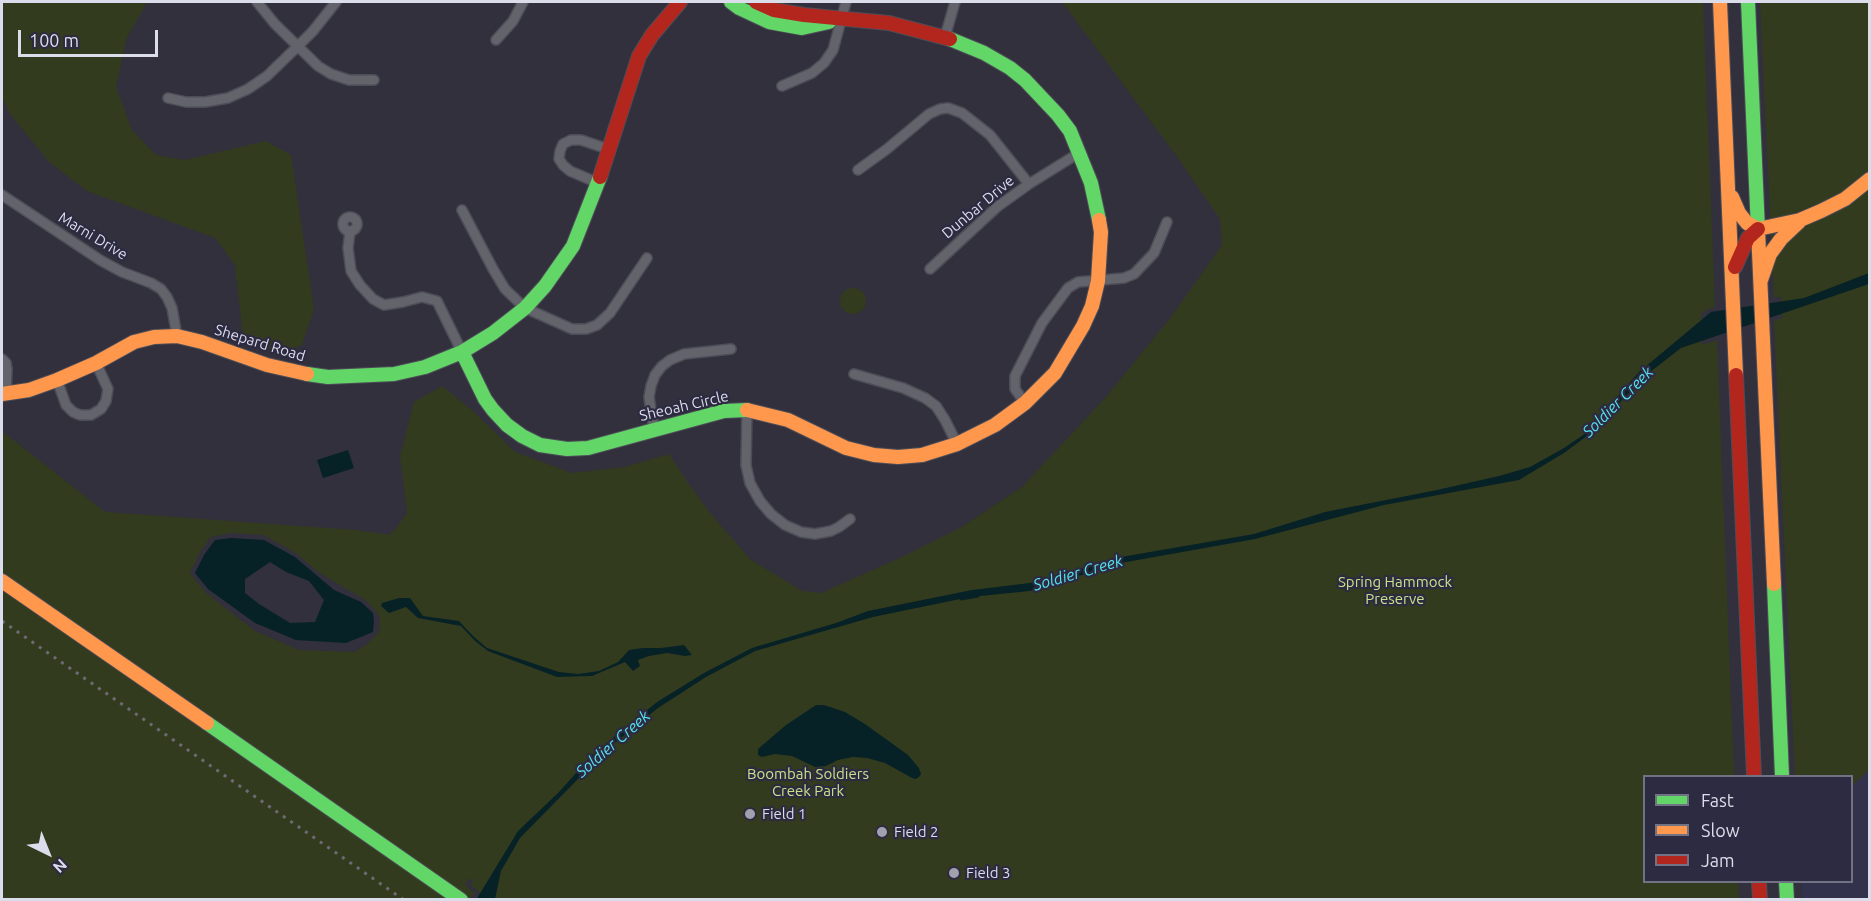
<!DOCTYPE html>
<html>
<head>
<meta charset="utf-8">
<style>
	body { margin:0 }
	#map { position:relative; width:1871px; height:901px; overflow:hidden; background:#31303c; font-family:Ubuntu,sans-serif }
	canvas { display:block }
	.frame { position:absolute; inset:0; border:3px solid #dcddeb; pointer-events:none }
	.legend { position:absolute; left:1643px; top:775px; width:210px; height:108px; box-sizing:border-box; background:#2c2b41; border:2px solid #727285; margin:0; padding:8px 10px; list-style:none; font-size:18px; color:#dcddeb }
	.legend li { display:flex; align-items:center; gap:12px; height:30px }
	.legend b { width:30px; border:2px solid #727285 }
	.north { position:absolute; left:18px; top:823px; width:60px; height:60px; -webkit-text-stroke:4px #2c2b41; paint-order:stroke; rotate:137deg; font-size:16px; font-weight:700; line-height:24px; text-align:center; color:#dcddeb }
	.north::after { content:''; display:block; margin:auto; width:21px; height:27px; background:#dcddeb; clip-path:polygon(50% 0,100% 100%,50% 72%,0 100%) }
	.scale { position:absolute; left:18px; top:30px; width:140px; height:27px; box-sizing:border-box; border:3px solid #dcddeb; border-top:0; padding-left:8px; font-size:18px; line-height:21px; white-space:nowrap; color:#dcddeb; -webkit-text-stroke:4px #2c2b41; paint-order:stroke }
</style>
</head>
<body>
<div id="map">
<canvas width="1871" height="901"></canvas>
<div class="frame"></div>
<ul class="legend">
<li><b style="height:8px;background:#63d668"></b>Fast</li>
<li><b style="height:8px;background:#ff974d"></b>Slow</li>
<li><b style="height:8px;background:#b3261e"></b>Jam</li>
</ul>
<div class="north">N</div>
<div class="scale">100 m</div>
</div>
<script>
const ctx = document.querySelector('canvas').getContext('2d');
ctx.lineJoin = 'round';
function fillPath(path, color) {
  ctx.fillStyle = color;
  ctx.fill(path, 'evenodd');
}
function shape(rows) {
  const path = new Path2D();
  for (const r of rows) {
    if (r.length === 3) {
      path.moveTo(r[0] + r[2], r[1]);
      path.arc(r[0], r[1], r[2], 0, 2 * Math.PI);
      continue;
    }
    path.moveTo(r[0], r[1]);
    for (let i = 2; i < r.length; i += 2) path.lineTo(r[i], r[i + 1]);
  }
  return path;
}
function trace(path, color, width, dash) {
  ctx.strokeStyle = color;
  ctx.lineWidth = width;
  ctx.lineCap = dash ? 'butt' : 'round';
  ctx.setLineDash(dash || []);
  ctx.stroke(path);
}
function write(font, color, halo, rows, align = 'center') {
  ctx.font = font + ' Ubuntu,sans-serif';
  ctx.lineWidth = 4.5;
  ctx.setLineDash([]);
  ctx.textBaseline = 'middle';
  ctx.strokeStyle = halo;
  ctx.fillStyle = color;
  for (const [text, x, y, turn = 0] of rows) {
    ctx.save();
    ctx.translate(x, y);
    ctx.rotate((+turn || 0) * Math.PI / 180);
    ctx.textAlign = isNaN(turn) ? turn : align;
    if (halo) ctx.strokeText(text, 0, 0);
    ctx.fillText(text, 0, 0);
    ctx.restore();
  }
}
const built = shape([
	[1869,769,1869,899,1802,899,1801,882,1852,882,1852,777,1863,776]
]);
const green = shape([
	[2,2,147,2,126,40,116,87,132,130,156,155,185,160,266,141,291,155,314,309,302,345,286,351,268,350,243,335,235,265,215,238,87,191,49,162,10,114,2,97],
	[1062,2,1703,2,1715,307,1708,309,1701,314,1701,336,1702,345,1717,340,1734,776,1644,776,1644,882,1738,882,1739,899,490,900,470,885,473,881,469,878,465,885,475,894,469,899,2,575,2,431,105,512,355,530,391,535,391,531,394,531,407,513,400,456,414,402,442,386,473,411,515,452,572,473,624,467,669,454,688,483,711,514,750,559,802,591,821,593,904,556,960,528,1022,487,1106,397,1171,317,1222,245,1220,219,1178,158],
	[231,533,264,535,297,554,318,572,364,599,375,610,380,618,379,632,367,644,355,652,299,650,255,631,205,592,190,573,200,552,211,537],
	[1760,2,1869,2,1870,769,1852,786,1852,776,1795,776,1774,321,1782,318,1781,297,1774,298],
	[853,301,13],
	[2,587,453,899,2,899]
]);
const water = shape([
	[1869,273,1869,284,1681,348,1645,376,1591,433,1564,453,1519,480,1384,505,1255,539,1121,563,1030,591,970,597,873,617,755,651,706,677,658,708,600,755,577,780,520,838,501,871,495,899,476,900,518,831,559,792,592,755,657,702,704,673,752,648,836,623,868,611,972,590,1030,583,1121,557,1254,534,1325,512,1437,490,1499,476,1530,467,1564,448,1586,433,1639,372,1711,312,1804,298],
	[348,450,354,468,323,478,317,460],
	[231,538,264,540,295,557,334,590,361,602,373,613,374,621,373,632,346,643,296,640,255,623,208,589,195,573,204,555,215,540],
	[270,562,286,572,309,581,324,600,315,622,290,623,259,604,245,593,245,579],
	[399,598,410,598,423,616,459,621,473,636,487,648,559,672,578,674,599,671,618,662,629,650,643,648,661,648,684,645,692,655,685,656,667,653,649,656,638,660,640,666,633,671,625,662,592,676,557,677,488,651,475,641,461,626,418,618,406,607,389,613,381,606,382,603],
	[816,705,824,705,845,712,865,724,908,755,919,768,921,774,919,777,916,779,912,778,885,763,867,758,853,757,838,760,826,766,815,767,792,756,775,754,762,757,758,755,758,749,786,725]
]);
const stream = shape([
	[961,599,978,596]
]);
const street = shape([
	[257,2,275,24,318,66,331,74,349,80,374,80],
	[945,37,955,2],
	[496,40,513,21,523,2],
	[782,86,812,73,824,63,833,50,846,2],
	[168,98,186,102,205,102,228,98,248,89,267,76,298,46,313,31,336,2],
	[858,170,887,149,929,114,940,109,948,108,962,113,990,135,1029,184],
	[598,183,570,171,563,165,559,159,560,151,563,144,571,140,581,140,608,149],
	[2,195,100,260,122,272,151,283,161,289,167,297,172,308,177,336],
	[462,210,493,269,505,289,525,308,572,329,586,329,597,325,610,313,647,258],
	[350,224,7],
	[350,231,348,248,351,271,360,285,373,299,384,305,403,302,422,297,437,301,462,352],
	[930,269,997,207,1029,184,1079,153],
	[2,359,6,363,7,369,6,394],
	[854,374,903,388,925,398,936,406,945,420,957,444],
	[57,380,66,405,73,412,80,415,91,415,101,409,106,401,108,389,96,363],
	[1025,403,1015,389,1015,376,1042,323,1068,288,1078,282,1124,278,1134,274,1154,253,1167,222],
	[747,410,746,465,750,483,760,501,771,514,785,525,801,532,815,534,831,531,839,527,850,519],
	[654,429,649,397,651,386,655,375,662,366,670,360,684,354,731,349]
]);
const fast = shape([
	[731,2,739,8,769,22,802,28,829,22],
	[1748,2,1758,230],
	[950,39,984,53,1010,68,1025,80,1058,115,1070,131,1091,183,1099,220],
	[462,352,485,399,493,410,507,425,522,436,540,445,567,449,588,448,724,411,747,410],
	[307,374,328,377,394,374,425,367,462,352,493,333,525,308,545,286,573,246,600,177],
	[1774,584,1782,776],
	[207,723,461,900],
	[1786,882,1787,900]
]);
const slow = shape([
	[1720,2,1736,375],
	[1732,197,1739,213,1747,223,1758,229],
	[1758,229,1800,220,1821,211,1845,199,1870,179],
	[1758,230,1774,584],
	[1761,280,1770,254,1781,239,1799,222],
	[2,394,29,390,57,380,96,363,134,342,154,337,177,336,202,342,267,365,307,374],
	[747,410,788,420,846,448,874,455,898,457,922,455,957,444,995,425,1025,403,1055,373,1083,326,1092,306,1098,281,1101,232,1099,220],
	[2,581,207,723]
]);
const jam = shape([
	[756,2,774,10,804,15,889,23,950,39],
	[600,177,639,56,652,35,680,2],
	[1735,267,1748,238,1758,229],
	[1736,375,1754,776],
	[1759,882,1760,900]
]);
const rail = shape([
	[2,621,404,900]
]);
const markers = [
	[750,814,6,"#a0a0ae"],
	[882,832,6,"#a0a0ae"],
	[954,873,6,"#a0a0ae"]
];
const streetNames = [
	["Dunbar Drive",978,207,-40],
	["Marni Drive",93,236,31],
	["Shepard Road",260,343,17],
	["Sheoah Circle",684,406,-13]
];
const parkNames = [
	["Spring Hammock",1395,582],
	["Preserve",1395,599],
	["Boombah Soldiers",808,774],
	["Creek Park",808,791]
];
const poiNames = [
	["Field 1",762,814],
	["Field 2",894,832],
	["Field 3",966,873]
];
const waterNames = [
	["Soldier Creek",1618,402,-45],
	["Soldier Creek",1078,573,-16],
	["Soldier Creek",613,744,-41]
];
fillPath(built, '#33324c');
fillPath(green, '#333b1e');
fillPath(water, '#072226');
trace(stream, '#072226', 3);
trace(street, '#4c4d57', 12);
trace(fast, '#4c4d57', 16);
trace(slow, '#4c4d57', 16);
trace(jam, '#4c4d57', 16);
trace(street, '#63636c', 9);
trace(fast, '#63d668', 14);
trace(slow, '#ff974d', 14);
trace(jam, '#b3261e', 14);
trace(rail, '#6b6b74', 3, [3, 6]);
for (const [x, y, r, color] of markers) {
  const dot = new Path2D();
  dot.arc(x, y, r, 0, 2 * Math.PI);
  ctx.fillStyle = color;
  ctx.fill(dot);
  trace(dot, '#2c2b41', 2);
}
write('15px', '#dcddeb', '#2c2b41', streetNames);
write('15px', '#c8e288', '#2c2b41', parkNames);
write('15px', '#dcddeb', '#2c2b41', poiNames, 'left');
write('italic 16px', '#56e1ee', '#2c2b41', waterNames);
</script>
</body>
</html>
